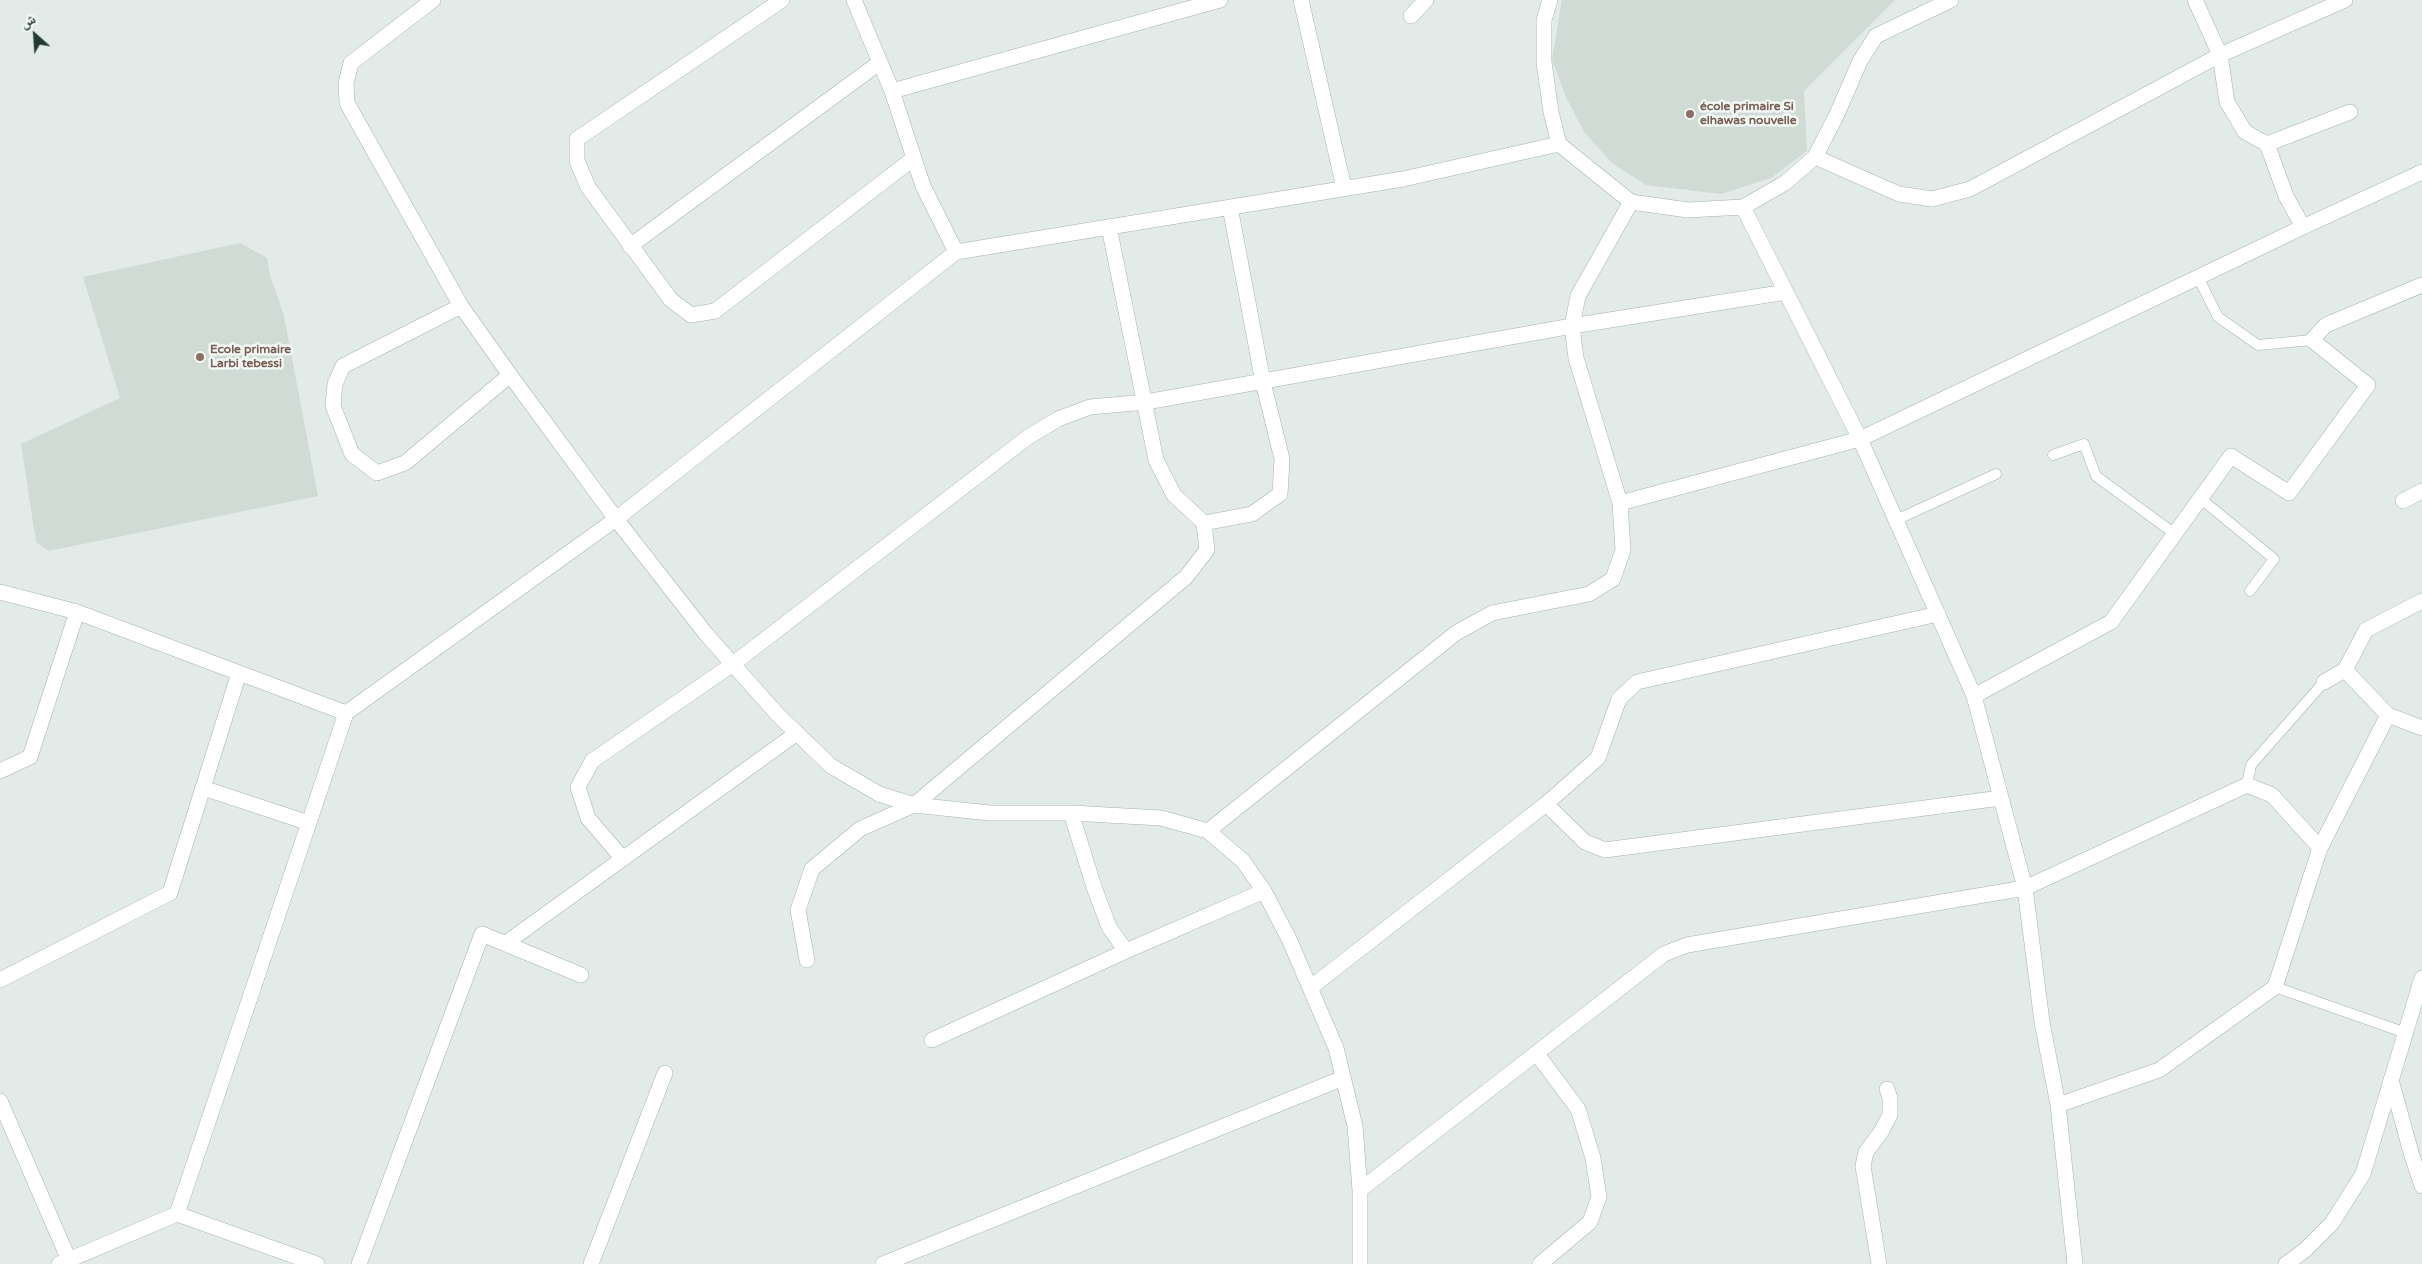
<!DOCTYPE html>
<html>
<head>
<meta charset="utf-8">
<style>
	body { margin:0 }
	#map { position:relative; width:2422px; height:1264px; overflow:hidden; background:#e2ebe7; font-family:"Varela Round","Noto Naskh Arabic",sans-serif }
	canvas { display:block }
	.north { position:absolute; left:10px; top:10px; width:50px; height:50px; -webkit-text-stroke:4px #f2f8f5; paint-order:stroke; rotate:334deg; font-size:14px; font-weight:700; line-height:20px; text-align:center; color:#233b34 }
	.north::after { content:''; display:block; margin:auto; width:18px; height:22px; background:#233b34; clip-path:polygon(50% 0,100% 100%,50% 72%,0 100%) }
</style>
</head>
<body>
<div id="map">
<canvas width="2422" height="1264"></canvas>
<div class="north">ش</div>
</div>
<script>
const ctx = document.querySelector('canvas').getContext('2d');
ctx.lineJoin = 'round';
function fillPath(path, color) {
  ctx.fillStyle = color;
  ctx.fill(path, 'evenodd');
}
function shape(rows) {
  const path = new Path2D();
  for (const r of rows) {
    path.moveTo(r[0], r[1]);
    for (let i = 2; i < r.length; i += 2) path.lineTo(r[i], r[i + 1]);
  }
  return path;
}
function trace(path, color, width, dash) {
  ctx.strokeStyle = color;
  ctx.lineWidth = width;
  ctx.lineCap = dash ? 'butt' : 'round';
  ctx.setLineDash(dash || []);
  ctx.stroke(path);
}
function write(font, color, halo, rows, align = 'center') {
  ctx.font = font + ' "Varela Round",sans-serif';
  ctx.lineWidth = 5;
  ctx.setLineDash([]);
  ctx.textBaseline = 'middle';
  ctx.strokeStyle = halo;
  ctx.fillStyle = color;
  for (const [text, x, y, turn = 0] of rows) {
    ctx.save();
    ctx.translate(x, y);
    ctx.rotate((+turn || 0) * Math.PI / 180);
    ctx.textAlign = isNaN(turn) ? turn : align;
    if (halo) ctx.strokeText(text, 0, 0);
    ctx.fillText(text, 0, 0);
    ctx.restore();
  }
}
const built = shape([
	[1562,0,1895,0,1804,91,1807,151,1771,178,1721,194,1646,185,1612,163,1584,132,1566,97,1552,60],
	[240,243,267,258,270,275,284,316,318,496,49,551,36,542,21,444,120,398,83,277]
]);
const service = shape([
	[2198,277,2218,317,2258,345,2312,340],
	[2053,455,2084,444,2096,476,2175,534],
	[2200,498,2274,559,2250,591],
	[1896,520,1996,474],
	[2247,785,2251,765,2324,682],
	[2275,987,2406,1033]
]);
const minor = shape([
	[433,0,351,63,346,83,347,103,461,306,510,375,616,519,706,634,778,715,831,766,879,794,914,805,990,813,1071,813,1161,818,1208,831,1243,861,1264,891,1289,939,1336,1048,1355,1126,1360,1190,1360,1264],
	[782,0,577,139,577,161,588,187,671,300,691,315,715,311,914,158],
	[854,0,892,91,923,186,956,252],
	[1301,0,1344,188],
	[1550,0,1544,20,1544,62,1551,112,1559,144,1631,202,1688,210,1743,207,1785,183,1815,157,1837,114,1860,61,1876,36,1951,0],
	[1411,16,1426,0],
	[892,91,1220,0],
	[2267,144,2350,112],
	[1815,157,1899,194,1932,199,1970,189,2220,55,2345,0],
	[1743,207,1860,439,1974,696,2025,888,2042,1022,2058,1105,2075,1264],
	[2303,227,2422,172],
	[630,246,879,63],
	[461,306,343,366,335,384,333,406,352,454,377,473,405,463,510,375],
	[2403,501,2422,491],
	[1620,503,1860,439,2303,227,2286,196,2267,144,2245,132,2227,102,2220,55,2195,0],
	[1204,523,1252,514,1280,494,1282,459,1263,382,1230,207],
	[0,592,77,612,346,713],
	[2345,670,2388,715,2422,728],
	[2324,682,2345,670,2366,630,2422,601],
	[1974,696,2111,622,2231,456,2289,493,2368,385,2312,340,2326,325,2422,285],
	[0,771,30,757,77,612],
	[203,788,309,823],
	[1546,804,1585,842,1605,850,2001,798],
	[1071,813,1094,887,1109,927,1126,951],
	[1208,831,1456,633,1492,613,1589,594,1613,579,1623,550,1620,503,1576,358,1572,326,1578,296,1631,202],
	[2320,848,2388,715],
	[623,859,588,818,578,787,592,761,733,664,1028,437,1058,419,1090,407,1146,402,1572,326,1786,292],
	[506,943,797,733],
	[807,960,798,910,812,869,860,829,914,805,1186,577,1207,550,1204,523,1174,495,1156,460,1109,227],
	[0,980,170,893,239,673],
	[1310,988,1546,804,1598,758,1619,699,1637,682,1938,614],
	[932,1040,1126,951,1264,891],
	[1537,1054,1578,1109,1593,1158,1599,1197,1590,1222,1540,1264],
	[2391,1080,2412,1156,2422,1186],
	[0,1101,69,1260],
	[1360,1190,1664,954,1687,945,2025,888,2247,785,2272,795,2320,848,2275,987,2159,1070,2058,1105],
	[177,1214,317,1264],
	[59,1264,177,1214,346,713,616,519,956,252,1403,179,1559,144],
	[359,1264,482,934,581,975],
	[591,1264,665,1073],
	[883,1264,1343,1078],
	[1879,1264,1863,1166,1866,1152,1881,1132,1890,1115,1890,1098,1887,1089]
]);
const tertiary = shape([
	[2286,1264,2305,1250,2332,1223,2363,1174,2422,978]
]);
const markers = [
	[1690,114,5,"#8d6e63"],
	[200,357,5,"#8d6e63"]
];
const educationNames = [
	["école primaire Si",1700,107],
	["elhawas nouvelle",1700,121],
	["Ecole primaire",210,350],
	["Larbi tebessi",210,364]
];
fillPath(built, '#d0dbd5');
trace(service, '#a5b3ae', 11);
trace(minor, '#a5b3ae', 16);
trace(tertiary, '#a5b3ae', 16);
trace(service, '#fff', 10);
trace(minor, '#fff', 15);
trace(tertiary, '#fff', 15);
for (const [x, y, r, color] of markers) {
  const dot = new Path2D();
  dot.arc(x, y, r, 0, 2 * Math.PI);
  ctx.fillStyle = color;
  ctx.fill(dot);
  trace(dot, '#f2f8f5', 2);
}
write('bold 12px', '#785e54', '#f2f8f5', educationNames, 'left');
</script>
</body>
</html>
